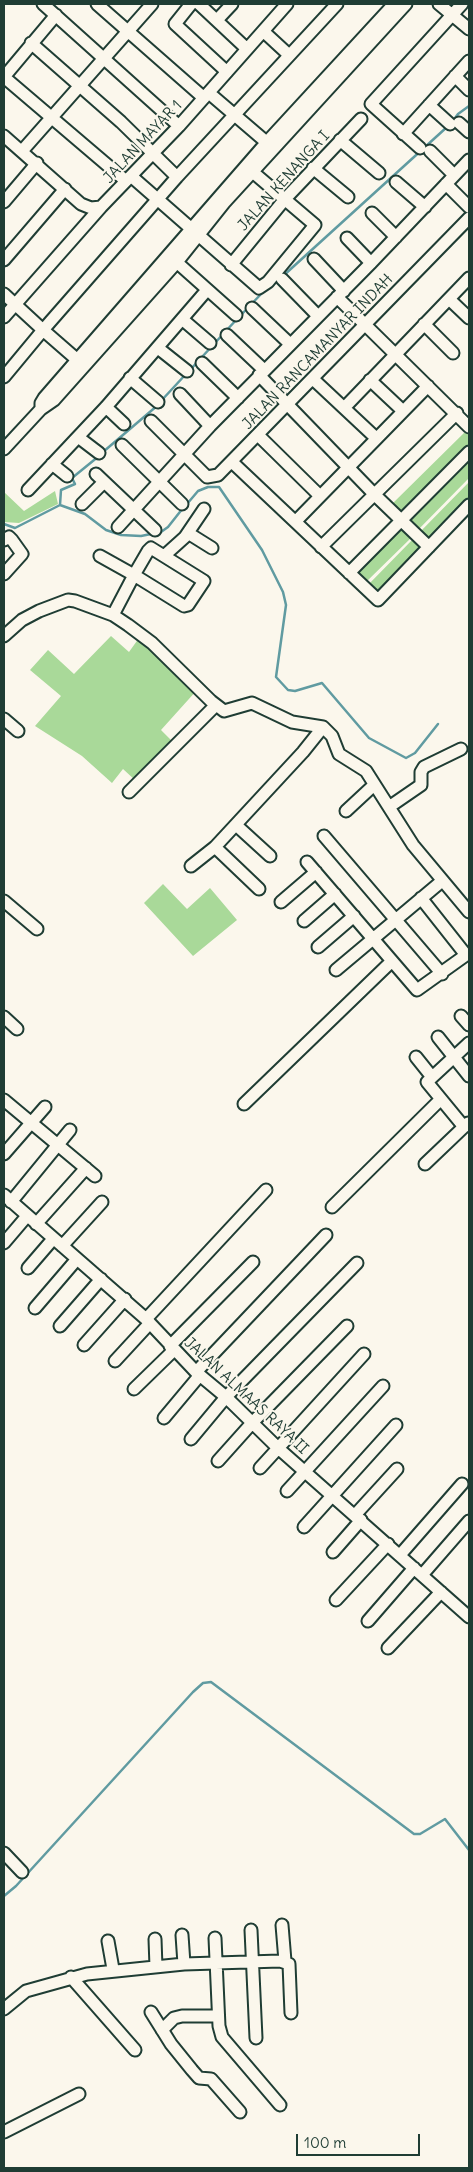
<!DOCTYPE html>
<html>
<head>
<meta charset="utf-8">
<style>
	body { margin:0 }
	#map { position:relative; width:473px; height:2172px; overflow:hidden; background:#fbf7ec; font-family:Delius,sans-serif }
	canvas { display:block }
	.frame { position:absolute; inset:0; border:5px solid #1f3d34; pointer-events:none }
	.scale { position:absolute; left:296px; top:2134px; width:124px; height:22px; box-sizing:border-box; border:2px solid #1f3d34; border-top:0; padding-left:6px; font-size:15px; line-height:18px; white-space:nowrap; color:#1f3d34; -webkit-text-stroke:4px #fbf7ec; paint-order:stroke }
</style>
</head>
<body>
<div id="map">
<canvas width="473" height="2172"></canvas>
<div class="frame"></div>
<div class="scale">100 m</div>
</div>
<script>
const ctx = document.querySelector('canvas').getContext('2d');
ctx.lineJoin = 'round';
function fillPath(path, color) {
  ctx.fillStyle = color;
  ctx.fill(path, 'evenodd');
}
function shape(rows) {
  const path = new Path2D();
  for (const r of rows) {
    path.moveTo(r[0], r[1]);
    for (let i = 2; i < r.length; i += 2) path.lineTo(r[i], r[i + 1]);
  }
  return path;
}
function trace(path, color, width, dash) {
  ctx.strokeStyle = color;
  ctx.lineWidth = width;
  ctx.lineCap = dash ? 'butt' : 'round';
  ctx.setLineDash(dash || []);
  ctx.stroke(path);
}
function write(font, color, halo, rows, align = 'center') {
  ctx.font = font + ' Delius,sans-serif';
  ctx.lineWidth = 4;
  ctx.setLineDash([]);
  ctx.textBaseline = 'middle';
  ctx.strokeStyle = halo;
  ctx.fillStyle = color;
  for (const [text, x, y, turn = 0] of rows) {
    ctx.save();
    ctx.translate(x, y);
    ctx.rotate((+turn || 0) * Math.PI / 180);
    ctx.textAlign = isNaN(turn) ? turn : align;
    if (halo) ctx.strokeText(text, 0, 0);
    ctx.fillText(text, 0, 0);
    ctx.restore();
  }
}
const green = shape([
	[467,430,469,432,469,448,402,515,392,504],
	[469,457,469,478,417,531,407,521],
	[469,482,469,502,429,543,419,533],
	[55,491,58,504,19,523,4,522,4,492,24,511],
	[403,526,413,536,364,584,355,575],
	[414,538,425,547,376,596,366,587],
	[111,636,129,652,139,638,197,690,161,730,173,742,136,781,123,769,112,783,82,756,35,726,61,696,30,670,48,650,74,674],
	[163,884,187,909,210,888,237,920,193,956,144,903]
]);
const stream = shape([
	[452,122,458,114,469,106],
	[283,276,447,127],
	[241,315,263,292],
	[190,370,237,319],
	[161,401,186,374],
	[103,452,158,405],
	[187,504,198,491,208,487,219,487,262,550,283,592,286,605,276,677,288,690,295,691,322,683,369,738,406,758,415,753,438,724],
	[60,505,61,490,75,484,72,478,99,456],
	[4,524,15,528,60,505,85,514,106,530,121,535,141,536,161,532,168,527,183,508],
	[4,1896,16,1886,193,1692,203,1683,211,1682,414,1834,420,1834,445,1819,469,1850]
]);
const minor = shape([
	[43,4,179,126],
	[97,4,204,98],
	[191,4,175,24,227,72],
	[199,4,247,49],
	[394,4,266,143,77,360,44,398,41,403,41,409,54,400,177,262,224,203,406,4],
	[439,4,469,29],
	[217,20,232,4],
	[263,31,289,55],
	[31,43,121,122,177,177],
	[455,76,469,90],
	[4,77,126,181],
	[4,77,56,15],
	[209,93,272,147],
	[429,105,450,124],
	[459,123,469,132],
	[403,134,469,61],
	[4,136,81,204,91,208,101,207,179,126,287,4],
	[340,140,379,173],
	[420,148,371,104,462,4],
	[22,151,152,4],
	[430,151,454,175],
	[313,168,348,197],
	[131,176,259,288,268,282,315,225,248,168],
	[396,182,425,207],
	[446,184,469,207],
	[4,202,37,163],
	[372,213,396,237],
	[347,238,371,263],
	[172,258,236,315],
	[314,259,344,291],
	[4,260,65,189],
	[231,265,285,199,361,119],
	[282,279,318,316],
	[4,294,43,330,4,377],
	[337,297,469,427],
	[449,299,469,318],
	[252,308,290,344],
	[4,317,101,207],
	[182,319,210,343],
	[424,324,453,353],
	[227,335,264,370],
	[158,348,187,371],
	[202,363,238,398],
	[82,364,43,330,177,177,337,4],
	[259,375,375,495,429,547],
	[130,378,158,402],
	[313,379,376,438],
	[370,380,403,411],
	[180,394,210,426],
	[106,407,124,424],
	[344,408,469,278],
	[151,421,207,477,218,475,469,218],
	[258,435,320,496],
	[78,437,99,453],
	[122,445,182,504],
	[4,449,41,409],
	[232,462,378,600,469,505],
	[52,464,67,476],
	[96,474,155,530],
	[28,490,106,407,207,290],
	[82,504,103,483],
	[296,521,428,386],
	[118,527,210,426,371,263,469,160],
	[188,533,212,548],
	[4,540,9,537,12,540,22,554,4,574],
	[321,547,457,413],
	[165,555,185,537,204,509],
	[100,556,134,575,184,606,188,605,204,581,151,548,148,551,134,575,113,615],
	[349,573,469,452],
	[4,636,22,620,39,611,68,600,75,601,113,615,128,625,152,643,211,701,224,711,252,703,292,722,323,727,332,736,339,754,366,771,413,845,469,912],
	[4,719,18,731],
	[129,792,216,705],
	[389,807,421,785,421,772,424,767,461,749],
	[346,811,374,785],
	[236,825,270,856],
	[324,836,442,974],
	[215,847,259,889],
	[307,862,417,990,466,955,421,898],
	[191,866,215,847,303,752,323,727],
	[4,901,37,929],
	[281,902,316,872],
	[304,921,335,894],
	[318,947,354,916],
	[336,970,442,881],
	[461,1016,469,1025],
	[4,1017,17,1029],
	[438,1037,469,1076],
	[416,1057,432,1077],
	[4,1100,95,1176],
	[244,1104,392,961],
	[464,1127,427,1082,469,1043],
	[4,1154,45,1107],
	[425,1164,468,1123],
	[4,1195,146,1319,196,1372,226,1397,278,1448,469,1617],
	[11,1202,70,1130],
	[332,1207,441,1099],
	[36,1224,86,1168],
	[4,1243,27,1216],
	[62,1246,102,1202],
	[28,1268,53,1239],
	[35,1308,77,1259],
	[146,1319,266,1190],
	[60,1326,101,1279],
	[84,1345,125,1299],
	[170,1346,253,1262],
	[115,1361,150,1323],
	[196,1372,326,1235],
	[134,1389,174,1350],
	[164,1418,200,1375],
	[191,1439,226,1397,357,1263],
	[218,1461,252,1423,347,1326],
	[260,1468,364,1354],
	[287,1491,383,1386],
	[355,1515,397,1469],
	[304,1527,396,1425],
	[333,1552,361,1520],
	[400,1555,462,1484],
	[422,1575,469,1521],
	[336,1600,388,1544],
	[368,1621,414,1568],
	[388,1648,441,1592],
	[4,1853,22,1872],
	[282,1925,285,1961],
	[251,1930,256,2038],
	[182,1935,184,1964],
	[215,1938,219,2026,222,2037,280,2105],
	[155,1939,156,1967],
	[108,1941,113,1969],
	[71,1977,135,2050],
	[4,2009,26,1991,87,1974,184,1964,280,1961,289,1964,291,2013],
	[151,2012,171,2044,192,2070,199,2078,211,2079,240,2112],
	[162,2030,174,2018,182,2016,218,2016],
	[4,2132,79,2094]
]);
const streetNames = [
	["JALAN MAYAR 1",143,142,-47],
	["JALAN KENANGA I",284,181,-48],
	["JALAN RANCAMANYAR INDAH",318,352,-46],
	["JALAN ALMAAS RAYA II",246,1396,43]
];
fillPath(green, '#a9d999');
trace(stream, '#609ba1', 2.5);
trace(minor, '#1f3d34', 15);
trace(minor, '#fbf7ec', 11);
write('15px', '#1f3d34', '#fbf7ec', streetNames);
</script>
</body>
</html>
